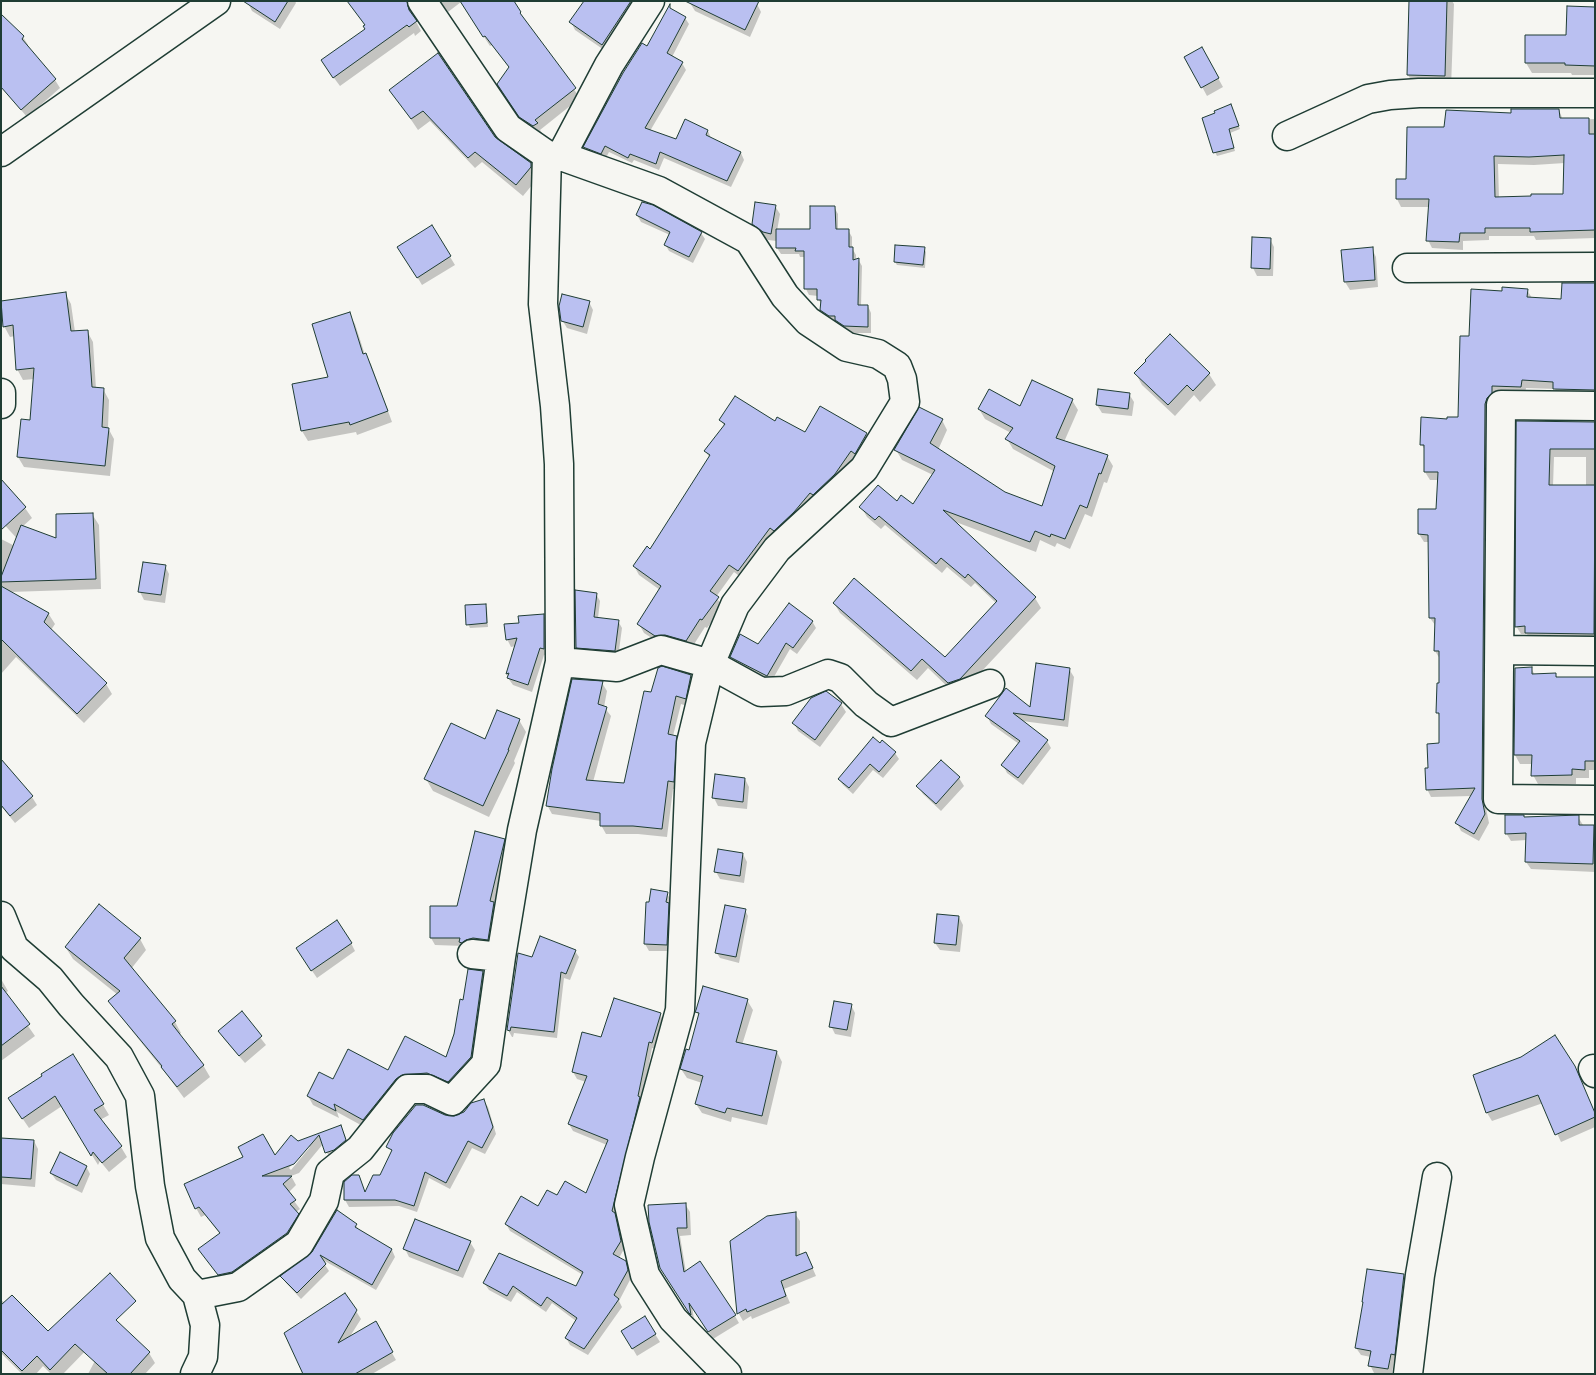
<!DOCTYPE html>
<html>
<head>
<meta charset="utf-8">
<style>
	body { margin:0 }
	#map { position:relative; width:1596px; height:1375px; overflow:hidden; background:#f6f6f2; font-family:Sriracha,sans-serif }
	canvas { display:block }
	.frame { position:absolute; inset:0; border:2px solid #1f3d34; pointer-events:none }
</style>
</head>
<body>
<div id="map">
<canvas width="1596" height="1375"></canvas>
<div class="frame"></div>
</div>
<script>
const ctx = document.querySelector('canvas').getContext('2d');
ctx.lineJoin = 'round';
function fillPath(path, color) {
  ctx.fillStyle = color;
  ctx.fill(path, 'evenodd');
}
function shape(rows) {
  const path = new Path2D();
  for (const r of rows) {
    path.moveTo(r[0], r[1]);
    for (let i = 2; i < r.length; i += 2) path.lineTo(r[i], r[i + 1]);
  }
  return path;
}
function trace(path, color, width, dash) {
  ctx.strokeStyle = color;
  ctx.lineWidth = width;
  ctx.lineCap = dash ? 'butt' : 'round';
  ctx.setLineDash(dash || []);
  ctx.stroke(path);
}
const shadow = shape([
	[249,1,295,1,296,3,280,29,252,11,248,3],
	[348,1,415,1,413,4,411,12,421,31,415,36,414,33,340,86,328,70,367,30,366,26],
	[440,1,513,1,526,22,580,98,540,130,542,133,539,135,526,126,504,93,510,69,492,45,490,46,461,2,448,12],
	[585,1,640,1,607,52,575,30,571,22],
	[1410,1,1452,1,1454,4,1451,88,1415,87,1408,75],
	[690,3,757,4,761,12,750,37,695,11],
	[1595,8,1595,75,1572,75,1571,73,1532,73,1526,63,1526,37,1567,37],
	[685,18,689,24,672,57,682,63,686,70,650,131,676,140,708,131,711,138,741,153,744,160,731,187,664,158,659,170,634,160,632,163,609,152,605,160,588,154,585,147,648,47],
	[23,37,28,45,26,46,55,80,60,88,27,117,1,86,1,72],
	[1202,49,1223,87,1207,96,1186,57],
	[391,90,494,138,530,164,537,176,537,179,523,196,482,162,475,168,430,121,418,130],
	[1232,109,1240,129,1230,133,1235,151,1217,156,1215,152],
	[1559,110,1563,120,1595,119,1595,238,1536,240,1534,236,1489,236,1489,240,1463,241,1463,250,1432,248,1428,240,1430,207,1401,207,1397,199,1407,180,1445,129,1512,115],
	[1565,163,1564,195,1499,198,1498,164,1534,165],
	[775,206,780,214,777,231,811,231,834,207,838,214,838,230,848,230,852,237,852,248,856,255,856,260,858,259,862,266,861,306,868,306,871,313,871,333,849,333,840,327,838,322,833,322,825,317,821,310,822,305,818,299,818,296,809,295,806,289,805,257,800,257,799,254,781,254,777,248,777,241,768,240,758,232,754,224],
	[637,215,701,233,705,239,693,263,669,251,665,244,670,235,641,222],
	[432,227,455,265,422,285,404,255],
	[1270,239,1274,247,1273,276,1257,276,1253,268],
	[924,249,926,252,925,268,897,265,895,262],
	[1372,249,1376,257,1378,287,1350,290,1345,282],
	[1595,284,1595,399,1559,397,1555,389,1526,388,1525,395,1489,414,1486,808,1489,823,1479,841,1461,831,1457,823,1472,796,1431,797,1427,789,1429,769,1440,745,1440,718,1437,712,1440,659,1435,651,1435,625,1430,618,1430,542,1424,542,1419,534,1420,511,1437,511,1439,480,1430,480,1425,472,1426,452,1422,445,1449,420,1459,419,1470,337,1503,292,1527,290,1532,298,1562,300],
	[65,293,71,304,75,332,87,331,93,342,96,389,103,389,109,400,108,428,114,439,110,476,24,467,18,457,32,421,35,379,23,380,17,369,15,336,10,337,4,326,1,303],
	[589,302,593,310,587,334,567,328,562,320],
	[349,314,355,324,365,355,371,364,392,422,357,435,356,432,308,441,302,431,293,385,330,378],
	[1170,336,1209,374,1216,385,1200,402,1194,395,1175,416,1142,385,1136,374],
	[1129,394,1134,402,1132,416,1102,413,1097,405],
	[1072,400,1078,410,1064,442,1107,456,1113,466,1107,483,1104,482,1092,517,1085,514,1070,549,1057,543,1055,547,1040,540,1036,552,953,521,1035,598,1041,608,966,688,954,693,928,668,917,680,840,613,834,603,945,659,997,604,975,583,971,587,947,567,942,573,885,525,881,529,867,517,861,507,913,506,933,475,902,460,896,450,942,420,947,430,938,450,1004,493,1043,507,1055,472,1013,449,1007,439,1011,433,985,419,979,409,1021,408],
	[721,420,775,423,806,433,866,434,871,443,743,579,734,572,716,597,723,607,707,628,705,627,691,649,661,644,644,633,639,624,660,590,639,575,634,566,651,550,710,458,705,451,724,426],
	[1518,422,1595,423,1595,642,1531,641,1527,634,1521,634,1516,626],
	[1554,457,1586,457,1586,486,1553,486],
	[1,481,25,508,32,518,22,527,58,540,92,514,99,525,101,589,10,592,48,613,55,624,51,630,106,684,112,694,84,723,16,657,1,674,1,539,31,554,1,521],
	[165,566,169,574,165,603,144,600,140,592],
	[596,594,600,601,598,618,618,621,622,628,618,658,581,655,577,647],
	[485,605,487,608,488,627,470,628,468,624],
	[543,615,548,622,548,656,544,655,532,692,513,685,508,678,507,674,516,646,511,647,507,639,520,624],
	[812,621,816,628,797,654,790,649,771,682,735,664,731,657],
	[1531,668,1535,675,1555,674,1558,678,1594,678,1595,668,1595,770,1589,770,1589,778,1576,778,1576,784,1538,784,1533,775,1533,764,1520,764,1515,755],
	[1069,669,1074,677,1068,727,1022,721,1047,741,1051,748,1023,785,1007,773,1003,765,1019,744,991,724,987,716,1031,709],
	[690,676,695,685,690,707,681,704,673,736,676,737,681,746,678,790,673,789,667,837,638,834,606,834,601,825,601,821,552,814,547,805,602,683,607,691,604,707,611,716,593,782,625,784,652,694],
	[841,704,846,712,820,747,798,731,794,723],
	[519,720,526,732,514,761,515,763,489,817,433,791,426,779],
	[880,745,895,753,899,759,883,778,873,770,853,794,843,785,839,779],
	[1,761,32,797,37,805,15,823,1,806],
	[959,778,964,786,941,811,923,794,918,786],
	[745,779,749,787,747,809,718,806,714,798],
	[1578,817,1583,825,1595,825,1595,872,1531,869,1526,862,1527,840,1511,841,1506,833,1524,818],
	[504,840,508,848,494,905,497,910,492,947,435,945,431,938,458,908],
	[743,854,747,862,744,883,720,879,716,872],
	[667,894,671,900,670,907,672,911,670,951,649,951,645,944],
	[745,910,748,916,739,963,720,958,716,952],
	[959,917,963,925,960,952,940,950,935,943],
	[140,939,146,950,131,969,175,1022,181,1033,179,1035,203,1065,210,1077,184,1098,164,1071,117,1012,110,1001,118,995,73,959,66,948],
	[351,943,355,951,317,978,302,956],
	[575,951,579,957,570,980,564,978,557,1038,514,1033,513,1037,512,1037,508,1030,533,958],
	[482,972,488,981,476,1066,454,1090,433,1082,368,1129,337,1112,339,1118,313,1105,308,1096,334,1080,388,1072,446,1059,464,1001],
	[1,979,8,991,5,993,35,1036,1,1061],
	[747,1000,753,1010,742,1045,777,1052,782,1062,767,1125,732,1117,731,1122,702,1113,696,1104,702,1083,687,1078,681,1069,690,1051,699,1017,697,1012],
	[851,1005,855,1013,851,1037,835,1034,831,1026],
	[241,1013,266,1045,245,1063,224,1039,220,1032],
	[660,1014,664,1022,656,1049,652,1048,642,1102,644,1105,616,1217,618,1222,624,1249,619,1258,625,1262,629,1269,631,1278,619,1301,622,1307,588,1355,570,1345,566,1338,576,1321,552,1303,546,1312,517,1292,511,1302,489,1290,484,1283,576,1288,583,1275,510,1231,506,1224,558,1197,587,1195,607,1145,573,1131,569,1124,586,1082,577,1079,573,1072,602,1039],
	[1522,1058,1595,1113,1595,1127,1561,1142,1543,1103,1492,1121,1487,1113,1474,1075],
	[43,1076,103,1105,109,1115,100,1120,121,1147,127,1157,109,1172,100,1161,98,1165,62,1106,29,1128,16,1109],
	[484,1101,488,1107,496,1134,485,1154,472,1148,450,1189,429,1178,417,1212,399,1206,349,1207,345,1200,345,1182,365,1194,381,1176,392,1153,390,1148,445,1116,455,1118],
	[340,1126,345,1135,350,1150,331,1161,323,1144,299,1173,291,1176,296,1185,288,1193,300,1209,296,1212,303,1223,292,1242,224,1283,200,1249,220,1234,205,1215,201,1217,196,1208,297,1142],
	[307,1147,310,1147,291,1170,289,1168],
	[1,1139,34,1141,38,1149,35,1187,1,1184],
	[86,1166,90,1174,82,1193,56,1180,51,1173],
	[685,1204,690,1212,691,1235,680,1236,686,1272,735,1316,739,1323,713,1339,692,1306,694,1319,661,1268],
	[795,1214,800,1221,800,1256,806,1253,816,1276,784,1289,790,1303,752,1319,751,1316,743,1321,739,1314,731,1241],
	[356,1225,360,1232,392,1250,395,1257,376,1290,321,1259,329,1271,301,1299,286,1283,282,1277],
	[470,1242,475,1250,463,1278,409,1257,405,1249],
	[1404,1275,1408,1283,1398,1362,1394,1361,1392,1374,1374,1373,1370,1365,1371,1357,1361,1355,1356,1348],
	[1,1300,48,1333,132,1303,63,1374,51,1374,43,1366,36,1374,22,1374,1,1353],
	[356,1311,361,1319,349,1338,375,1323,396,1360,372,1374,305,1374],
	[645,1318,660,1342,637,1356,623,1332],
	[116,1321,149,1353,155,1363,145,1374,88,1374]
]);
const building = shape([
	[243,1,288,1,275,22,243,1],
	[347,1,407,1,409,10,417,21,409,27,407,25,333,78,321,60,365,29,363,26,365,25,347,1],
	[460,1,514,1,521,12,520,13,576,88,535,120,538,123,533,126,519,117,497,84,509,67,485,36,483,37,460,1],
	[584,1,631,1,602,45,569,22,584,1],
	[685,1,759,1,745,30,685,1],
	[1409,1,1447,1,1445,76,1407,75,1409,1],
	[670,4,670,8,686,17,667,53,683,62,645,128,676,139,685,119,708,130,706,135,741,152,727,181,660,152,656,164,630,154,628,158,605,146,601,154,583,147,623,73,642,43,647,46,670,4],
	[1567,6,1595,7,1595,66,1565,65,1565,63,1525,63,1525,35,1566,35,1567,6],
	[1,14,24,36,22,39,56,79,21,110,1,87,1,14],
	[1202,47,1219,78,1201,88,1184,57,1202,47],
	[438,53,495,137,531,163,531,167,516,185,475,152,468,158,423,111,411,119,389,90,438,53],
	[1231,104,1239,126,1229,129,1234,148,1213,153,1202,118,1215,113,1214,111,1231,104],
	[1511,109,1559,109,1560,118,1589,118,1589,134,1595,134,1595,230,1530,232,1530,228,1485,228,1485,233,1460,233,1459,242,1426,241,1429,199,1396,199,1396,179,1406,179,1407,127,1444,127,1446,110,1511,113,1511,109],
	[1564,155,1563,194,1531,194,1531,196,1495,197,1494,156,1529,157,1564,155],
	[642,202,653,205,702,232,689,257,664,245,670,232,636,215,642,202],
	[755,202,776,205,771,234,763,232,752,224,755,202],
	[810,206,835,206,836,229,849,229,849,247,853,247,853,260,859,258,858,305,868,305,868,327,844,326,835,320,835,316,829,316,820,310,821,300,817,300,817,289,804,289,804,251,795,251,796,248,776,248,776,229,810,229,810,206],
	[432,225,451,256,417,278,397,247,432,225],
	[1252,237,1271,238,1270,269,1251,268,1252,237],
	[895,245,925,247,923,265,894,262,895,245],
	[1373,247,1375,280,1344,282,1341,250,1373,247],
	[1562,283,1595,283,1595,390,1553,389,1553,382,1522,380,1521,387,1492,386,1492,393,1487,398,1485,404,1482,799,1485,814,1474,834,1455,823,1475,788,1426,790,1425,768,1428,768,1427,744,1439,743,1439,713,1436,713,1437,683,1439,683,1439,651,1434,651,1435,618,1429,618,1428,535,1418,534,1418,509,1436,509,1438,472,1424,472,1424,445,1420,445,1421,417,1447,419,1447,417,1458,417,1460,336,1469,336,1471,289,1502,291,1502,287,1528,289,1527,297,1561,299,1562,283],
	[66,292,71,331,88,330,92,387,104,388,102,427,109,428,105,466,17,457,21,419,30,420,34,368,16,370,13,325,3,327,1,301,66,292],
	[562,294,590,301,583,327,561,321,559,306,562,294],
	[350,312,363,354,366,353,388,411,350,425,349,422,301,431,292,384,328,377,312,324,350,312],
	[1170,334,1210,373,1193,391,1187,385,1168,405,1134,373,1146,361,1145,360,1170,334],
	[1032,380,1073,399,1056,438,1108,455,1101,474,1099,473,1087,508,1080,505,1065,539,1051,534,1050,537,1035,531,1030,542,943,510,1036,597,960,679,948,683,922,659,911,671,833,603,854,578,945,657,997,601,968,574,965,578,941,558,936,564,879,516,875,520,859,507,878,485,897,501,901,495,913,504,935,470,894,450,919,407,943,419,930,443,1005,492,1042,506,1055,466,1005,439,1013,428,978,409,989,389,1020,406,1032,380],
	[1098,389,1130,393,1128,409,1096,405,1098,389],
	[735,396,775,421,777,417,805,432,820,406,867,433,855,454,851,451,835,474,813,495,810,493,794,512,774,531,770,528,738,571,729,565,710,591,719,597,702,620,700,619,686,641,665,635,655,636,637,624,661,586,633,566,647,546,650,549,710,455,704,451,725,424,719,420,735,396],
	[1516,421,1595,422,1595,449,1550,449,1549,485,1595,485,1594,634,1525,633,1525,626,1515,627,1516,421],
	[1,479,26,507,1,530,1,479],
	[93,513,96,579,1,582,1,577,21,525,56,538,56,514,93,513],
	[143,562,166,565,161,595,138,592,143,562],
	[1,586,49,613,44,622,107,683,77,714,1,639,1,586],
	[575,590,597,593,594,617,619,620,615,651,576,648,575,590],
	[789,603,813,621,793,648,786,643,767,676,730,657,740,634,758,644,789,603],
	[486,604,487,623,466,625,465,605,486,604],
	[544,614,544,649,540,648,528,685,507,678,509,673,506,674,517,638,506,640,504,624,519,623,518,616,544,614],
	[1036,663,1070,668,1064,720,1013,713,1048,740,1018,778,1001,765,1020,741,985,716,1006,688,1030,707,1036,663],
	[662,666,691,675,686,699,676,696,668,734,677,736,674,782,668,781,662,829,633,826,600,826,600,813,546,806,552,769,572,679,603,681,598,704,607,707,586,780,624,783,644,691,651,692,658,668,662,666],
	[1532,667,1532,674,1556,673,1556,677,1595,677,1595,761,1585,761,1585,770,1572,769,1572,775,1531,776,1532,755,1514,755,1515,668,1532,667],
	[826,691,842,703,815,740,792,723,811,698,826,691],
	[497,710,520,719,508,750,509,750,483,806,424,779,451,723,485,739,497,710],
	[873,737,880,743,882,740,896,752,879,772,870,764,849,788,838,779,873,737],
	[1,759,33,796,10,816,1,805,1,759],
	[941,760,960,777,936,804,916,786,941,760],
	[715,774,745,778,743,802,712,798,715,774],
	[1505,815,1524,815,1524,817,1579,815,1579,825,1594,825,1593,864,1525,862,1526,833,1505,834,1505,815],
	[475,831,505,839,490,901,494,902,488,940,473,938,466,940,462,943,459,942,460,938,430,938,430,906,457,906,475,831],
	[718,849,743,853,740,876,714,872,718,849],
	[651,889,668,892,666,902,669,903,667,945,644,944,646,902,649,902,651,889],
	[99,904,141,938,124,958,176,1021,172,1024,204,1065,177,1087,161,1067,162,1066,108,1001,120,991,65,947,99,904],
	[725,905,746,909,736,957,715,953,725,905],
	[937,914,959,916,956,945,934,943,937,914],
	[337,920,352,943,311,971,296,948,337,920],
	[540,936,576,950,566,974,561,972,554,1032,511,1027,510,1031,507,1030,518,953,532,957,540,936],
	[468,969,483,971,471,1057,448,1082,427,1073,402,1075,396,1079,363,1120,334,1104,336,1111,307,1096,319,1072,333,1079,348,1049,388,1070,405,1036,446,1057,454,1034,460,999,463,1000,468,969],
	[1,986,30,1024,1,1046,1,986],
	[703,986,748,999,736,1042,777,1051,762,1116,727,1108,725,1113,695,1104,703,1076,680,1069,686,1049,689,1050,699,1013,695,1012,696,1010,703,986],
	[614,998,661,1013,652,1043,649,1042,638,1096,640,1097,612,1211,615,1213,621,1241,613,1254,626,1261,628,1270,614,1295,619,1299,584,1349,565,1338,577,1318,547,1297,541,1306,513,1286,507,1296,483,1283,499,1253,576,1286,583,1272,505,1224,521,1196,538,1206,547,1190,557,1195,565,1181,586,1193,608,1140,568,1124,587,1076,572,1072,582,1032,601,1037,614,998],
	[834,1001,852,1004,847,1030,829,1027,834,1001],
	[242,1011,262,1036,239,1056,218,1031,242,1011],
	[1555,1035,1575,1066,1595,1113,1595,1117,1555,1135,1538,1095,1486,1113,1473,1075,1521,1057,1555,1035],
	[73,1054,104,1104,94,1110,122,1146,102,1163,93,1152,91,1156,55,1096,22,1119,8,1098,42,1076,41,1074,73,1054],
	[484,1099,493,1127,482,1148,468,1141,446,1183,425,1172,414,1206,395,1200,344,1200,344,1182,352,1175,359,1175,365,1192,373,1175,380,1175,392,1150,386,1147,393,1133,416,1105,423,1105,445,1115,454,1116,464,1112,471,1103,484,1099],
	[341,1125,346,1140,334,1150,325,1153,319,1135,294,1164,262,1176,292,1176,283,1184,296,1200,290,1204,299,1214,287,1233,232,1272,218,1275,198,1249,220,1233,199,1207,195,1209,184,1184,243,1157,238,1147,263,1134,275,1155,291,1135,298,1141,341,1125],
	[1,1138,34,1140,31,1179,1,1177,1,1138],
	[60,1152,87,1166,77,1186,50,1173,60,1152],
	[686,1203,687,1228,677,1228,684,1272,700,1261,736,1315,708,1332,689,1303,691,1315,689,1313,660,1268,649,1222,648,1205,686,1203],
	[337,1210,357,1224,355,1227,392,1249,372,1285,320,1255,326,1264,297,1293,280,1276,312,1252,337,1210],
	[796,1212,796,1256,806,1252,813,1268,781,1281,786,1296,747,1312,746,1309,737,1314,730,1241,767,1216,796,1212],
	[415,1219,471,1241,458,1271,403,1249,415,1219],
	[1367,1269,1404,1274,1395,1355,1391,1354,1388,1369,1368,1366,1371,1351,1355,1348,1363,1302,1362,1302,1367,1269],
	[110,1273,136,1301,116,1320,150,1352,130,1374,108,1374,75,1344,50,1370,37,1356,22,1371,1,1350,1,1305,12,1295,48,1331,110,1273],
	[345,1293,357,1310,338,1343,376,1321,393,1352,355,1374,303,1374,284,1333,345,1293],
	[645,1316,656,1334,632,1349,621,1331,645,1316]
]);
const minor = shape([
	[422,1,508,128,547,155,561,156,659,191,749,240,785,296,808,321,847,347,878,354,897,366,902,379,905,402,864,469,777,549,735,605,710,664,691,743,680,1010,640,1157,629,1205,645,1275,673,1319,727,1374],
	[1287,136,1368,99,1390,95,1419,93,1595,93],
	[1,152,216,1],
	[561,156,609,65,650,1],
	[1407,268,1595,267],
	[1,393,1,404],
	[1595,406,1501,405,1498,799,1595,800],
	[1500,650,1595,651],
	[560,662,617,667,661,650,710,664,761,692,786,691,828,674,840,678,866,704,891,722,990,684],
	[1,916,14,948,50,979,71,1005,119,1057,140,1096,150,1186,160,1238,182,1279,197,1295,205,1325,203,1357,195,1374],
	[472,954,501,957],
	[1593,1069,1595,1073],
	[197,1295,238,1287,299,1244,324,1201,330,1173,360,1149,408,1089,427,1089,452,1101,486,1064,501,957,522,830,560,662,559,464,555,406,543,304,547,155],
	[1408,1374,1420,1275,1437,1177]
]);
fillPath(shadow, '#0003');
fillPath(building, '#bac0f1');
trace(building, '#1f3d34', 1);
trace(minor, '#1f3d34', 31);
trace(minor, '#f6f6f2', 28);
</script>
</body>
</html>
